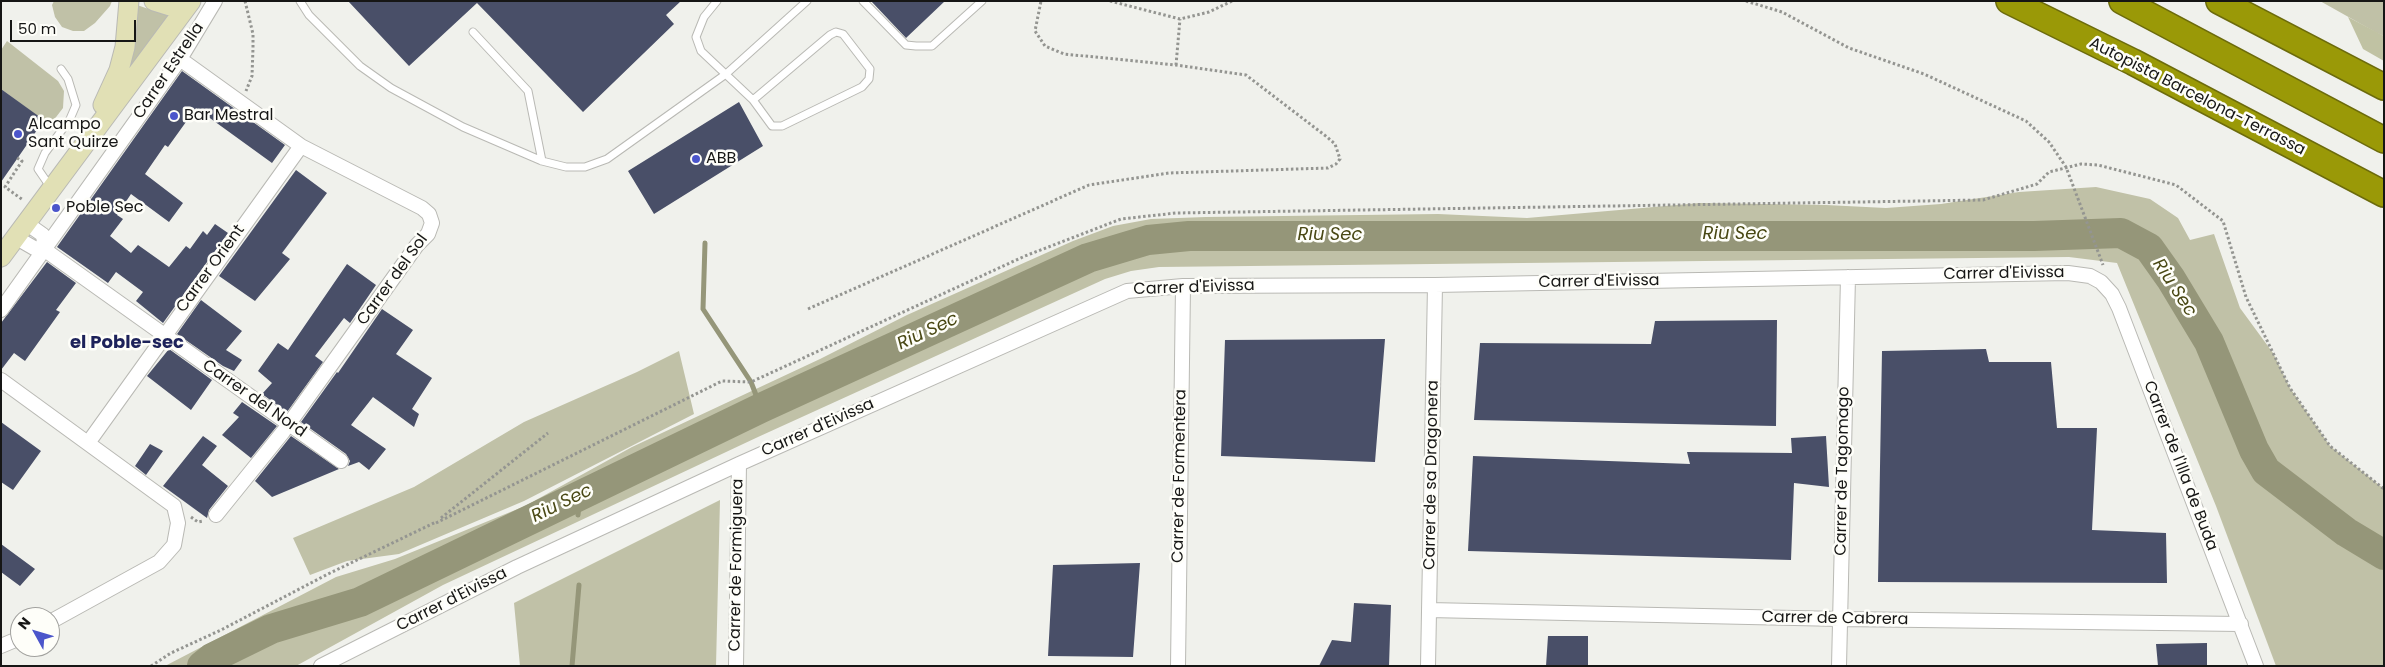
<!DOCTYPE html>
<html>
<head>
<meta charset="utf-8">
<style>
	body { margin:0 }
	#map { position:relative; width:2385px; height:667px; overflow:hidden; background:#f0f1ec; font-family:Poppins,sans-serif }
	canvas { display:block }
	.frame { position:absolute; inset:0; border:2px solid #161615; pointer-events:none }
	.north { position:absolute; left:10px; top:607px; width:50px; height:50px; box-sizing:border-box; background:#fefef9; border:1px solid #a1a19e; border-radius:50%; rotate:309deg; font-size:14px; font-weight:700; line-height:20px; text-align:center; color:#161615 }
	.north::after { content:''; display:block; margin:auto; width:18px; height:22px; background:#4b55cb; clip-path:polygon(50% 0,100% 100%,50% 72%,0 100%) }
	.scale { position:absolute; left:10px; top:20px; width:126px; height:22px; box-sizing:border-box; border:2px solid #161615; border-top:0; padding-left:6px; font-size:15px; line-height:18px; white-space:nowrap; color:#161615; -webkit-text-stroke:4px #fefef9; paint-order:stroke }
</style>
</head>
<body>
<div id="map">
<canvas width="2385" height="667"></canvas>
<div class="frame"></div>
<div class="north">N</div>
<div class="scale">50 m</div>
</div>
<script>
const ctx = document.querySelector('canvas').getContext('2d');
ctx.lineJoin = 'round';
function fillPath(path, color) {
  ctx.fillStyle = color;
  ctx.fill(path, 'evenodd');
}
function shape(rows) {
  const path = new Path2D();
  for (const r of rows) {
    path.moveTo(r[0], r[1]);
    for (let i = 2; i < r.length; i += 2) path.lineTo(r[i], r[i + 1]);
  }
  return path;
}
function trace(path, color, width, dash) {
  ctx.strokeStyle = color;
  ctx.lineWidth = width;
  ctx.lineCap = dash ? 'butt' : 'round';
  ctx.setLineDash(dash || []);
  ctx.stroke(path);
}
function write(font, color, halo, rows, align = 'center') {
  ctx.font = font + ' Poppins,sans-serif';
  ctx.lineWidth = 5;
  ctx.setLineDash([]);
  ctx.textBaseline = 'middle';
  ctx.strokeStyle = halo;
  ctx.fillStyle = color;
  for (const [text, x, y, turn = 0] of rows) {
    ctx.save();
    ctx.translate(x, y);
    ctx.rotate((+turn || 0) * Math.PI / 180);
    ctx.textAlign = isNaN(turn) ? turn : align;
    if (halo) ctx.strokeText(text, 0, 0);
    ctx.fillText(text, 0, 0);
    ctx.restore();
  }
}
const green = shape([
	[54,1,112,1,110,6,95,23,84,31,73,31,62,27,55,17,52,5],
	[2320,1,2384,1,2384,36,2377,33],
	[137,5,169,16,126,81],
	[7,41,58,81,64,91,63,108,50,125,1,89,1,50],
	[2096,187,2150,199,2178,218,2190,240,2214,234,2240,308,2273,353,2290,388,2330,446,2384,489,2384,666,2276,666,2216,506,2117,263,2069,257,1159,267,1131,271,1105,279,758,437,443,585,296,666,165,666,336,577,395,559,525,506,632,447,820,359,907,315,1073,241,1113,226,1151,219,1206,217,1438,214,1527,218,1700,203,1826,205,1886,208,1941,204,2019,192],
	[679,351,694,414,524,501,399,554,347,561,310,575,293,538,414,487,524,422,637,372],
	[720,500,716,666,520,666,514,603]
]);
const forest = shape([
	[2348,17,2384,36,2384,61,2363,49]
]);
const stream = shape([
	[705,243,703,309,751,382,761,408],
	[578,515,580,496],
	[572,666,579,585]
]);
const river = shape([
	[202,666,212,658,271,629,360,602,761,408,1088,258,1148,240,1189,236,2034,236,2121,233,2149,248,2171,279,2209,342,2254,450,2266,471,2346,532,2384,555]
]);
const building = shape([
	[348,1,681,1,666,15,674,24,583,112,477,3,409,66],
	[871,1,945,1,906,38],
	[182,71,285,145,272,163,196,108,168,147,165,145,145,174,183,203,169,222,131,194,117,215,123,219,110,236,131,253,138,245,169,267,186,246,190,249,203,231,207,235,215,224,228,233,163,323,136,301,143,292,116,272,108,283,57,247],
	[1,89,44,120,1,182],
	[739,102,763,146,654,214,628,171],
	[296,170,327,193,282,253,290,259,255,301,219,276],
	[47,262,76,283,56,310,60,312,25,361,14,353,1,370,1,323],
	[347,264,376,285,350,323,344,318,315,356,323,362,287,412,262,394,272,383,258,371,278,343,288,350],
	[201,300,242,331,226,350,242,360,234,371,223,366,177,334],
	[382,309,413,330,396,354,432,378,412,409,419,414,414,427,373,397,351,425,386,449,369,470,359,462,348,466,350,461,346,454,301,422,337,372,338,373],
	[1777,320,1776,426,1474,420,1480,343,1651,344,1655,321],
	[1385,339,1375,462,1221,456,1225,340],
	[169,349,212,380,191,410,147,376],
	[1986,349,1989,362,2051,362,2057,428,2097,428,2092,530,2166,533,2167,583,1878,582,1882,351],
	[242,402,277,426,251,458,222,435,239,417,233,413],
	[1,422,41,451,13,490,1,482],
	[203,436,217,446,202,465,228,486,209,510,207,518,163,486],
	[291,436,339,469,272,497,255,481],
	[1826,436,1829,487,1794,483,1791,560,1468,551,1473,456,1690,464,1687,452,1792,453,1791,438],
	[150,444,163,451,146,475,135,466],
	[1,544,35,569,20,586,1,572],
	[1140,563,1133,657,1048,656,1053,565],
	[1354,603,1391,605,1389,666,1319,666,1332,640,1351,642],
	[1548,636,1588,636,1588,666,1546,666],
	[2207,643,2207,666,2158,666,2156,644]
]);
const path = shape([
	[245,1,253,34,253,48,252,76,246,91],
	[1110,1,1180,19,1209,12,1232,1],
	[1746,1,1782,12,1849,48,1924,74,2026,121,2049,142,2066,167,2103,265],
	[1176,65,1180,19],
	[17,158,22,161,5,187,23,200],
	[808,309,1089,185,1169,173,1328,168,1336,164,1340,159,1335,144,1327,137,1246,75,1176,65,1064,54,1045,46,1035,31,1041,1],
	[191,517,198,522,203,521],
	[441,518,548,433],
	[436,523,722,381,751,382,1025,256,1121,219,1176,213,1983,200,2037,184,2049,172,2081,164,2098,165,2176,185,2223,221,2246,297,2290,388,2330,446,2384,489],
	[151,666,171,653,221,630,328,574,436,522]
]);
const lane = shape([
	[300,1,309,15,360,66,391,88,463,127,542,161,566,167,585,167,607,159,726,74,807,1],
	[717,1,704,17,696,37,701,51,753,100,772,126,782,126,862,87,869,79,870,69,843,34,836,32,830,35,753,100],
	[863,1,906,45,916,46,932,46,982,1],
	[473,32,528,91,542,161],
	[51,188,38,169,45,153,70,119,76,105,68,79,61,69]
]);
const street = shape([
	[180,59,301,146,422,208,429,214,432,223,428,234,417,245,283,432,216,515],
	[26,223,43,235,45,250],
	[15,237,34,248,45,250,341,461],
	[1,310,180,59,215,1],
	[1,380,174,506,178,523,174,545,159,562,50,622],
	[88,443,301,146],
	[1429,610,1840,619,2241,624],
	[1,646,20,638],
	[321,666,517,567,739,464,1127,291,1183,286,1435,285,2068,273,2090,276,2101,282,2112,294,2119,308,2256,666],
	[736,666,739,464],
	[1178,666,1183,286],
	[1428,666,1435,285],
	[1839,666,1848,277]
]);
const secondary = shape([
	[154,1,170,6,186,1],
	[103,105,119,70,125,47,129,1],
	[1,257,191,1]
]);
const highway = shape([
	[2009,1,2133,62,2384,194],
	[2122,1,2384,140],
	[2219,1,2384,87]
]);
const markers = [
	[174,116,5,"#4b55cb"],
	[18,134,5,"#4b55cb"],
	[696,159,5,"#4b55cb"],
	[56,208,5,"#4b55cb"]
];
const streetNames = [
	["Carrer Estrella",169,71,-56],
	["Autopista Barcelona-Terrassa",2197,97,27],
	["Carrer Orient",211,269,-54],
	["Carrer d'Eivissa",2004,274,-1],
	["Carrer del Sol",393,280,-54],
	["Carrer d'Eivissa",1599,282,-1],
	["Carrer d'Eivissa",1194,288,-2],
	["Carrer del Nord",254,399,35],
	["Carrer d'Eivissa",818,428,-24],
	["Carrer de l'Illa de Buda",2180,466,69],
	["Carrer de Tagomago",1843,471,-89],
	["Carrer de sa Dragonera",1432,475,-89],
	["Carrer de Formentera",1180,476,-89],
	["Carrer de Formiguera",737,565,-89],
	["Carrer d'Eivissa",452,600,-27],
	["Carrer de Cabrera",1835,619,1]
];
const poiNames = [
	["Bar Mestral",184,116],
	["Alcampo",28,125],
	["Sant Quirze",28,143],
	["ABB",706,159],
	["Poble Sec",66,208]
];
const waterNames = [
	["Riu Sec",1735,234],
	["Riu Sec",1330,235],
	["Riu Sec",2174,288,57],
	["Riu Sec",928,332,-25],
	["Riu Sec",562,504,-26]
];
const neighbourhoodNames = [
	["el Poble-sec",127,343]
];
fillPath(green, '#c0c1a7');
fillPath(forest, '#c0c2a3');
trace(stream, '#959679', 5);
trace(river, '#959679', 30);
fillPath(building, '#494f68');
trace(lane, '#b9b9b4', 9);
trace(street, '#b9b9b4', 16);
trace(secondary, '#b9b9b4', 21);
trace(highway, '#6c6b0c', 28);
trace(path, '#949591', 3, [2.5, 2.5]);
trace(lane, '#fff', 7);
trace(street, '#fff', 14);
trace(secondary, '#e1e0b5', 19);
trace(highway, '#9a9907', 25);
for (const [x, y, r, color] of markers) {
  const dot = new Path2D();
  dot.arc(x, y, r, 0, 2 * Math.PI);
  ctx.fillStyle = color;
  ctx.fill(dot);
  trace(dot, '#fefef9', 2);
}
write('16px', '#161615', '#fefef9', streetNames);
write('16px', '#161615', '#fefef9', poiNames, 'left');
write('italic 18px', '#494814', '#fefef9', waterNames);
write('bold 18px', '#1d225a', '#fefef9', neighbourhoodNames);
</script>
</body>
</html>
